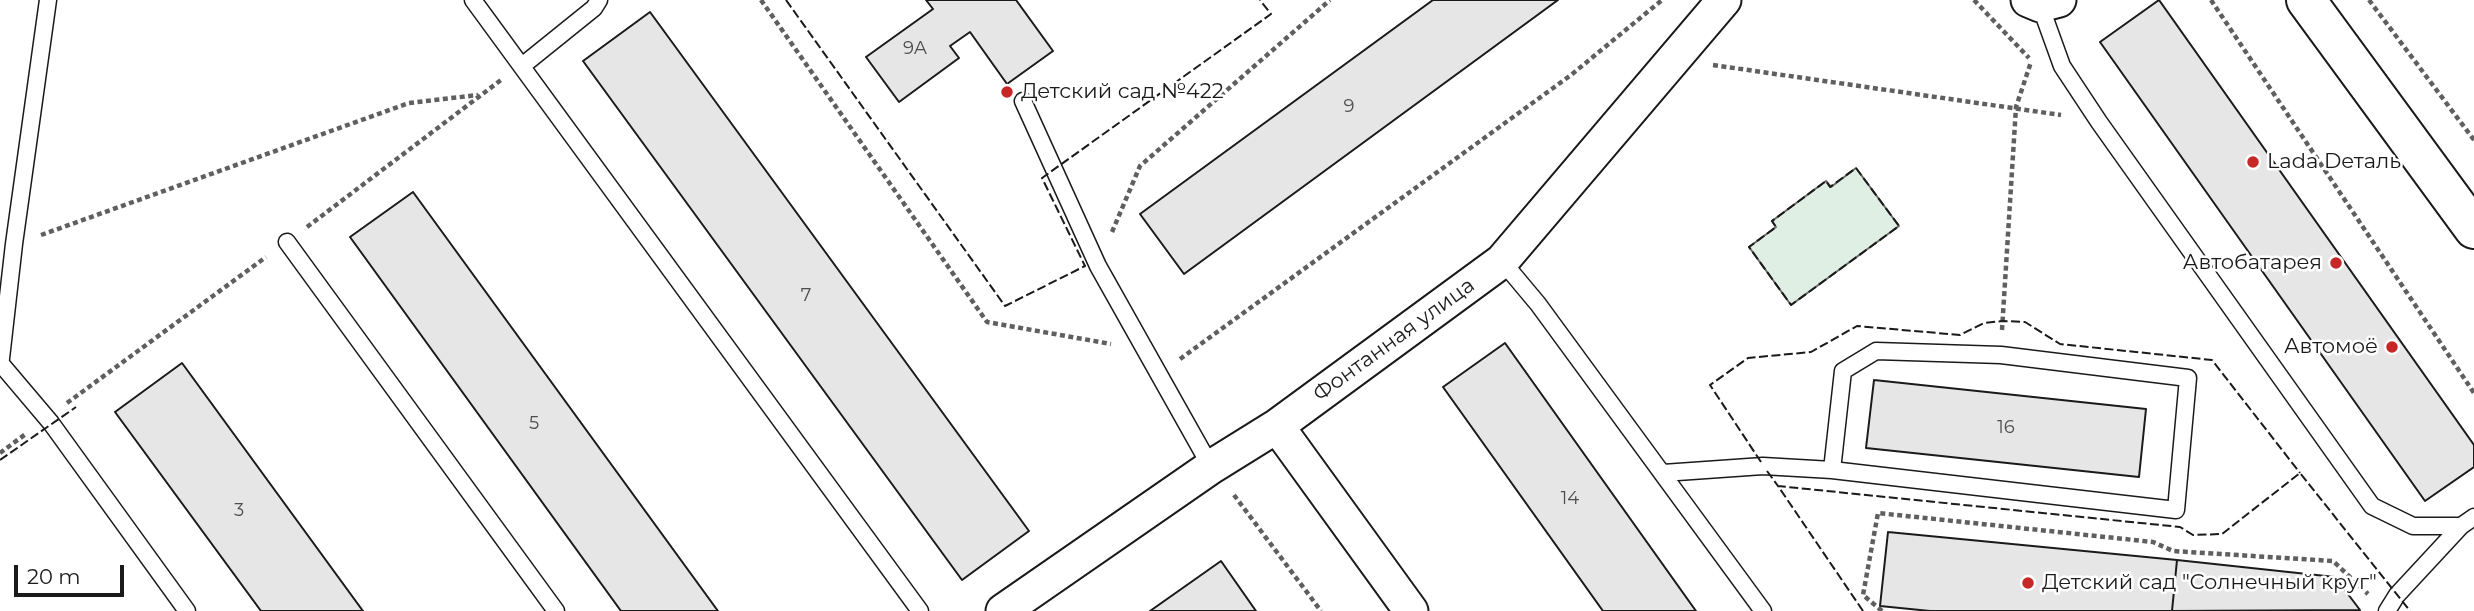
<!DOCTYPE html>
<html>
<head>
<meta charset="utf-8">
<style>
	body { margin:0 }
	#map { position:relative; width:2474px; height:611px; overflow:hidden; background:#fff; font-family:Montserrat,sans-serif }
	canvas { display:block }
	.scale { position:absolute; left:14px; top:565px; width:110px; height:32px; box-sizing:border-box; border:4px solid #1a1a1a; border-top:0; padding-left:9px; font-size:21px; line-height:24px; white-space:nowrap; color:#1a1a1a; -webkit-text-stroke:5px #fff; paint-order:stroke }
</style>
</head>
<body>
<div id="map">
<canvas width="2474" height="611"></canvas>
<div class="scale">20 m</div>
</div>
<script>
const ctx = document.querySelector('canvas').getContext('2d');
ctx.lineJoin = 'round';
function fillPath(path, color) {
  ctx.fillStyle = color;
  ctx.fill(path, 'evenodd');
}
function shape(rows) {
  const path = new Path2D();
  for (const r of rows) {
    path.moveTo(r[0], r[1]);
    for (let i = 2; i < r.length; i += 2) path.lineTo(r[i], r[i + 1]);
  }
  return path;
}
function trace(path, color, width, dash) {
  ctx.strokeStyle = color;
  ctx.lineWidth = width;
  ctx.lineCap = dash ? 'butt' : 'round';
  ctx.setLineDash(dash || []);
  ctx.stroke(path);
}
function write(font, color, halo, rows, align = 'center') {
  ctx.font = font + ' Montserrat,sans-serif';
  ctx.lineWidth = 5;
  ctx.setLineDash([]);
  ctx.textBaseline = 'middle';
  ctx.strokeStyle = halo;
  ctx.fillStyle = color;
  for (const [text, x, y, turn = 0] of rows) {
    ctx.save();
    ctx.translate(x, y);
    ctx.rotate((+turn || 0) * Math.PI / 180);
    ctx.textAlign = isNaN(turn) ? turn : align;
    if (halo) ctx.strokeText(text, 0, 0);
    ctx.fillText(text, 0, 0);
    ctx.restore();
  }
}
const green = shape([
	[1856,168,1899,226,1791,305,1749,247,1776,227,1772,221,1826,181,1831,187,1856,168]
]);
const building = shape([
	[926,0,1016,0,1053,51,1007,84,970,32,950,46,959,58,899,102,866,57,933,9,926,0],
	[1433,0,1558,0,1184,274,1140,214,1433,0],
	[2159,0,2474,445,2474,467,2425,501,2100,42,2159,0],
	[650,12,1029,531,962,580,583,61,650,12],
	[413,192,718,611,621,611,350,237,413,192],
	[1505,343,1696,611,1603,611,1443,387,1505,343],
	[182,363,363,611,261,611,115,412,182,363],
	[1874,380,2146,409,2139,477,1866,448,1874,380],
	[1888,532,2177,560,2172,611,1930,611,1880,606,1888,532],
	[2177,560,2335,577,2360,610,2172,611,2177,560],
	[1221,561,1256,611,1150,611,1221,561]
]);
const path = shape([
	[761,0,987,322,1111,344],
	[1974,0,2029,58],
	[2211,0,2474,393],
	[2369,0,2474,140],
	[1713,65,2061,115],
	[307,227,501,80],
	[1112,232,1140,166,1330,0],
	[41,235,409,103,478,95],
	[2002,330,2016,107,2031,62],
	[1180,359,1571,75,1662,0],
	[67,403,266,257],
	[0,453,27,433],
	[1234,495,1321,611],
	[1882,611,1863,595,1878,513,2153,542,2173,551,2333,561,2368,594]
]);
const lane = shape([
	[473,0,920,611],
	[2040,5,2062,66,2099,122,2372,506,2413,526,2461,526,2474,517],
	[522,66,594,8,599,0],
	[1023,101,1098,266,1211,467],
	[287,242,556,611],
	[1502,261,1538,304,1763,611],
	[1,364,51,423,187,611],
	[0,367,14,244,48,0],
	[1663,473,1763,466,1832,470,1843,371,1876,351,2001,355,2188,378,2176,510,1832,470],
	[2387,611,2397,595,2461,526]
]);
const street = shape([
	[2028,0,2040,5,2059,0],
	[1277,426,1411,611],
	[1003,611,1211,467,1277,426,1502,261,1724,0]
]);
const secondary = shape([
	[2306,0,2474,229]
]);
const fence = shape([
	[786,0,1005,306,1085,266,1042,178,1271,14,1260,0],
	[1856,168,1899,226,1791,305,1749,247,1776,227,1772,221,1826,181,1830,187,1856,168],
	[0,460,76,407],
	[1761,462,1710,385,1748,358,1811,352,1857,326,1960,335,1984,323,2003,321,2025,322,2060,344,2212,360,2300,473],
	[1767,471,1778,486],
	[1863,611,1778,486,2180,527,2193,535,2222,534,2300,473,2410,611]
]);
const markers = [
	[1007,92,7,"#c62828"],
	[2253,162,7,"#c62828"],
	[2336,263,7,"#c62828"],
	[2392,347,7,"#c62828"],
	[2028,583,7,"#c62828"]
];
const numberNames = [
	["9А",915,49],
	["9",1349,107],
	["7",806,296],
	["5",534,424],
	["16",2006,428],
	["14",1570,499],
	["3",239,511]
];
const poiNames = [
	["Детский сад №422",1021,92],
	["Lada Dеталь",2267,162],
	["Автобатарея",2322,263,"right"],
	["Автомоё",2378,347,"right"],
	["Детский сад \"Солнечный круг\"",2042,583]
];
const streetNames = [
	["Фонтанная улица",1394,340,-36]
];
fillPath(green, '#e0efe3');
trace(green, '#6a6a6a', 2);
fillPath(building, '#e6e6e6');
trace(building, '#1a1a1a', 2);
trace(lane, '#1a1a1a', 19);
trace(street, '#1a1a1a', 37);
trace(secondary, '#1a1a1a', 42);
trace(path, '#5f5f5f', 4.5, [5, 3.5]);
trace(lane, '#fff', 16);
trace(street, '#fff', 33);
trace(secondary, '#fff', 38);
trace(fence, '#1a1a1a', 2, [9, 3.5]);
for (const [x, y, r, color] of markers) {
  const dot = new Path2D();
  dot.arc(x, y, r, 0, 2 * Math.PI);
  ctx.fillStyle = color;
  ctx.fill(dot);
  trace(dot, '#fff', 2.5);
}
write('18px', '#4d4d4d', null, numberNames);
write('21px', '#1a1a1a', '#fff', poiNames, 'left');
write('21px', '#1a1a1a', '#fff', streetNames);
</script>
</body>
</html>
